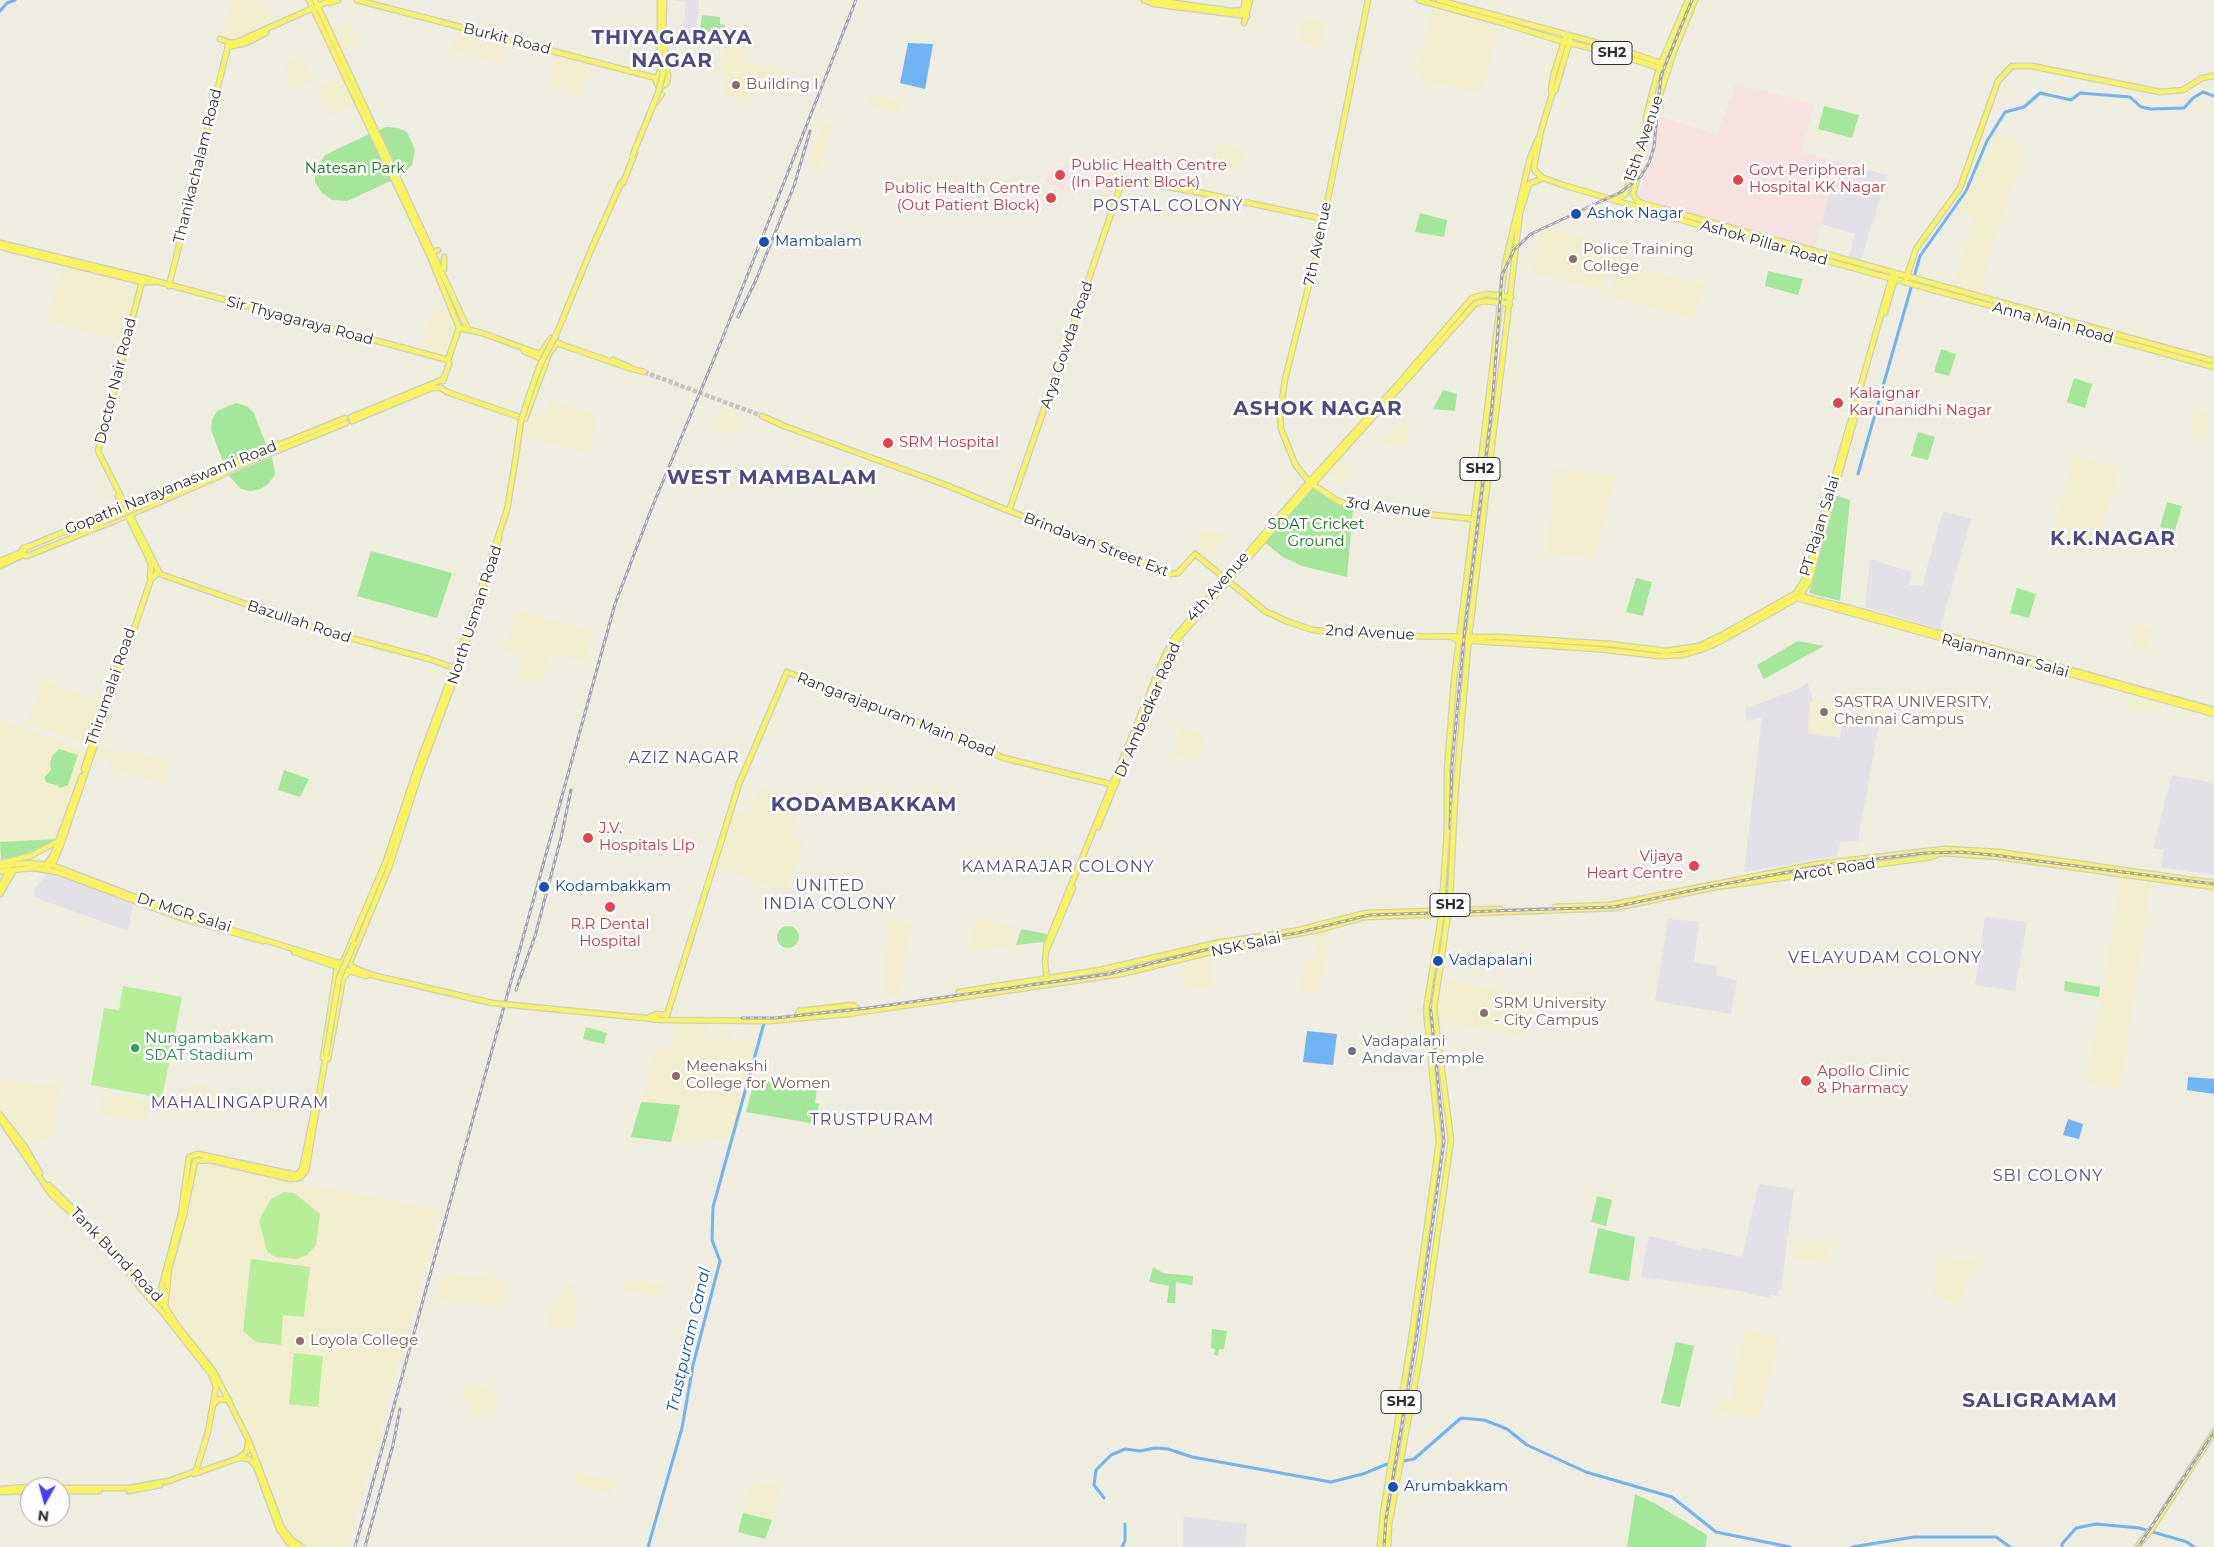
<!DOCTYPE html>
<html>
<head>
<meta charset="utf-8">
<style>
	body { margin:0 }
	#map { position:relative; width:2214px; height:1547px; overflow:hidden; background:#efece0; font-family:Montserrat,sans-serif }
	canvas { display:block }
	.north { position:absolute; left:20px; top:1477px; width:50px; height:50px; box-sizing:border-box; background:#fff; border:1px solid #ababab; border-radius:50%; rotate:187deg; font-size:14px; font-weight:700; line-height:20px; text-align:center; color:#2e2e2e }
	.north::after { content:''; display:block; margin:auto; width:18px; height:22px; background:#433dff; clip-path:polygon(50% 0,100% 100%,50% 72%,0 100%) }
</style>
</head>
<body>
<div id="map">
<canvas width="2214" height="1547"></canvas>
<div class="north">N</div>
</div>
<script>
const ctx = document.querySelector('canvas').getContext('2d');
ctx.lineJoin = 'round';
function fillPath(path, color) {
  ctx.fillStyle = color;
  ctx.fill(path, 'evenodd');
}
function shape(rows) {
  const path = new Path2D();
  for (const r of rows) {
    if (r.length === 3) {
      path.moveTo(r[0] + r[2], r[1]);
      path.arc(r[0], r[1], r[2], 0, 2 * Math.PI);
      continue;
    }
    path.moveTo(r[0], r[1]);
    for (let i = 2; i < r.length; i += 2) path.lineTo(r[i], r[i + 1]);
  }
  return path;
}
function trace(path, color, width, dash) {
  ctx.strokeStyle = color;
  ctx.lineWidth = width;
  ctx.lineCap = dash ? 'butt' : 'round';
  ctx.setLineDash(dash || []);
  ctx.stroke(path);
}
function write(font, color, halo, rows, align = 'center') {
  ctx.font = font + ' Montserrat,sans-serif';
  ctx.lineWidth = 5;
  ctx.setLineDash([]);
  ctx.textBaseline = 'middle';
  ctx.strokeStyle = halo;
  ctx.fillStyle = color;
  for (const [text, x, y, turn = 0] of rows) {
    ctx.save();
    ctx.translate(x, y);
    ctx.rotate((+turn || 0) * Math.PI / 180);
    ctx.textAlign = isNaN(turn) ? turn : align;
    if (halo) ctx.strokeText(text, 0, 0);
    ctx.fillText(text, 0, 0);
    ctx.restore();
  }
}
const industrial = shape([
	[671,0,699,0,698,18,692,41,682,37,686,2],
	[1838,162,1887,175,1861,260,1849,257,1855,234,1821,224],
	[1943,511,1971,519,1940,629,1865,607,1870,559,1912,572,1909,585,1922,586],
	[1808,682,1813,700,1810,703,1808,733,1840,738,1843,715,1880,718,1858,841,1840,842,1837,856,1744,872,1762,717,1747,721,1745,709,1798,689],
	[2172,775,2214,783,2214,875,2161,867,2164,850,2153,848],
	[48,873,133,904,128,931,34,897,34,890],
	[1985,917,2027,922,2015,991,1975,985],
	[1668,919,1699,922,1694,962,1717,966,1716,976,1737,980,1731,1014,1655,1001],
	[1759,1184,1794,1189,1781,1290,1779,1290,1778,1296,1770,1295,1770,1298,1729,1289,1641,1277,1649,1236,1676,1242,1676,1245,1701,1250,1702,1248,1742,1257],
	[1183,1516,1247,1524,1245,1547,1183,1547]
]);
const education = shape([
	[232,0,264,0,276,25,239,42,221,37],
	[1432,9,1499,27,1483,87,1474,92,1424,80,1418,71],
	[1302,20,1324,21,1321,47,1298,42],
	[350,21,360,43,341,51,331,29],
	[458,29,508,41,502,64,451,50],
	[728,35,747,41,743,61,768,67,770,63,787,70,779,88,762,81,765,72,751,98,725,96,727,76,721,75,720,72],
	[557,55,590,64,580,97,549,83],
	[303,56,309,75,313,74,316,81,290,88,285,64],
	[342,75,355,105,330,116,317,87],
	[870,95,902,101,900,112,897,112,896,114,868,106],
	[824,122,834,126,818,171,807,167],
	[1995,132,2023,143,2019,156,2024,158,2009,194,1978,296,1954,289,1974,216,1961,209],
	[1217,142,1244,150,1240,169,1212,164],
	[1115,164,1120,174,1120,178,1117,184,1113,183,1110,198,1101,196,1103,186,1094,185,1096,175,1105,174,1106,168],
	[1543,226,1615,246,1603,291,1531,272],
	[1618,263,1704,286,1695,319,1609,296],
	[65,267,137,285,123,342,46,320],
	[449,308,455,330,449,350,444,354,421,348,430,314],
	[549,400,598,415,587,454,522,435,529,412,544,416],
	[725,406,739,413,735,423,738,425,734,432,729,429,727,434,714,428],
	[2196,411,2211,416,2204,442,2189,437],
	[1402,417,1409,422,1407,446,1382,444,1381,443],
	[1344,451,1346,452,1345,485,1327,471],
	[2075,456,2119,468,2097,543,2053,531],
	[1554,469,1616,475,1595,558,1547,553],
	[1201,530,1231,535,1206,561,1198,554,1196,550],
	[516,610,594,632,585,662,551,652,540,684,517,678,524,656,505,650],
	[2137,624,2152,628,2146,650,2132,647],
	[43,681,103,702,87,744,27,724],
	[2131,695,2160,702,2157,712,2145,709,2144,713,2127,708],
	[1814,701,1839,704,1837,737,1808,733,1810,704],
	[0,719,84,750,86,754,57,839,0,842],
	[1180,728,1205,733,1200,760,1175,755],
	[97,747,123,754,126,749,170,763,164,784,110,767,111,762,95,756],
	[758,786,781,794,779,806,798,814,791,837,804,843,786,891,715,866,735,811,750,815],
	[2121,874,2151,879,2120,1090,2086,1082,2104,985],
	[976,918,1017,927,1012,947,969,951],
	[888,920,913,924,904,958,900,996,883,998],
	[1332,925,1319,993,1299,990,1306,958,1315,958,1320,928],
	[1212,955,1211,988,1186,989,1180,962],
	[1443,978,1531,998,1525,1037,1440,1021,1439,1005],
	[706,1024,707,1033,731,1033,732,1041,756,1040,729,1140,700,1137,697,1146,631,1137,656,1047,671,1049,675,1025],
	[0,1079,59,1087,53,1138,32,1142,27,1142,0,1112],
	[190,1082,208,1086,207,1093,221,1095,217,1114,189,1110],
	[103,1093,149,1101,146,1122,100,1115],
	[202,1160,312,1187,318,1186,441,1211,347,1547,307,1547,293,1539,286,1529,259,1454,218,1371,169,1310,166,1299,171,1270,182,1234,195,1167],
	[1795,1239,1829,1242,1828,1263,1792,1258],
	[1938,1256,1977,1262,1957,1304,1933,1295],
	[443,1273,506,1280,503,1293,507,1294,505,1306,437,1300],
	[624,1278,664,1285,660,1297,622,1290],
	[563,1284,577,1287,573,1305,577,1307,573,1329,549,1326,551,1307,559,1307],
	[1744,1330,1779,1338,1760,1418,1717,1412,1720,1398,1731,1400],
	[466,1384,489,1388,489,1391,499,1392,492,1418,471,1415,472,1403,461,1401],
	[576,1473,614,1480,611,1495,576,1484],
	[753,1482,780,1486,772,1520,743,1513]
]);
const medical = shape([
	[1736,83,1814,105,1801,152,1838,162,1815,247,1638,199,1661,117,1718,135],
	[1070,165,1073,180,1066,183,1064,189,1045,181,1051,169]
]);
const green = shape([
	[702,15,720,17,720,24,725,25,723,36,700,29],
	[1824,106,1859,115,1852,138,1818,129],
	[386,127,398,128,407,132,415,150,412,165,399,177,377,131],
	[371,133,393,180,347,201,332,200,322,193,315,182,315,176,318,166,325,155],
	[1420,213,1447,220,1444,237,1415,232],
	[1768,271,1803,279,1798,295,1765,286],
	[1941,349,1956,354,1949,376,1934,372],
	[2074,378,2092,384,2085,408,2067,402],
	[1443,390,1457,394,1455,411,1433,409],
	[236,403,247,406,254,413,267,447,224,464,211,430,212,420,217,411],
	[1918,432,1935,437,1928,460,1911,456],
	[272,457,275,474,269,483,261,489,250,491,241,489,228,475],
	[1310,486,1336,504,1353,510,1347,577,1302,566,1283,557,1264,542],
	[1835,495,1850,500,1840,601,1809,593],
	[2167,502,2182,506,2175,531,2160,527],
	[371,551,452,573,437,618,357,596],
	[1636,578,1652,582,1643,616,1626,612],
	[2017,588,2036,594,2029,618,2010,613],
	[1798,641,1824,646,1764,679,1757,665],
	[59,749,78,755,68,785,60,788,57,785,47,783,44,778,51,770,50,763,52,756],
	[284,770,309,779,300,797,278,790],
	[57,839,53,842,22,855,1,859,0,842],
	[788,937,11],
	[1021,929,1047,934,1044,942,1016,945],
	[2065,981,2100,987,2099,997,2064,991],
	[586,1027,607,1033,604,1044,583,1039],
	[806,1079,805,1087,817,1089,815,1103,819,1104,816,1124,746,1112,754,1082],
	[641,1102,680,1105,671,1142,631,1137],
	[1597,1196,1612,1200,1606,1226,1591,1222],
	[1598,1228,1635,1237,1629,1281,1589,1273],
	[1153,1267,1163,1273,1193,1276,1192,1285,1176,1282,1175,1303,1167,1303,1169,1286,1149,1282],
	[1212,1329,1227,1331,1224,1349,1219,1349,1218,1356,1214,1355,1215,1349,1211,1348],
	[1676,1342,1694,1346,1680,1407,1661,1403],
	[1635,1494,1656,1504,1707,1535,1706,1547,1627,1547],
	[743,1513,772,1520,765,1539,738,1532]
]);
const pitch = shape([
	[123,986,182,997,162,1098,91,1085,104,1008,119,1010],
	[284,1192,294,1193,320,1214,316,1245,307,1255,296,1259,275,1257,267,1251,259,1220,271,1199],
	[251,1259,310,1267,304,1317,283,1315,281,1345,256,1342,243,1331],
	[294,1353,323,1356,318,1407,289,1404]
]);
const water = shape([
	[908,43,933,44,925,89,900,83],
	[1307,1031,1337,1034,1333,1065,1303,1062],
	[2188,1077,2214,1079,2214,1094,2187,1090],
	[2068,1119,2083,1124,2079,1139,2063,1135]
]);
const canal = shape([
	[0,11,7,3,15,0],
	[1858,474,1920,256,1966,191,1987,141,2005,112,2024,107,2040,93,2071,100,2080,93,2130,97,2141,107,2151,109,2184,108,2193,98,2203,92,2214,96],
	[1104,1498,1094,1485,1096,1470,1111,1455,1125,1449,1140,1451,1155,1448,1168,1449,1192,1457,1331,1482,1363,1474,1387,1464,1414,1459,1461,1418,1484,1420,1507,1429,1527,1445,1586,1472,1672,1497,1716,1532,1790,1547],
	[648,1547,682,1428,693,1365,720,1261,712,1240,713,1207,764,1023],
	[1122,1547,1125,1541,1125,1524],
	[1852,1547,1914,1537,1996,1537,2010,1547],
	[2062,1547,2062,1544,2076,1528,2096,1524,2139,1528,2187,1542,2194,1547]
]);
const majorTunnel = shape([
	[644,372,762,416]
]);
const major = shape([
	[309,0,429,254,459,328],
	[315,0,468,329],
	[357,0,656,78],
	[660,0,660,71,656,81,658,86,661,87,667,83,668,77,663,34,664,0],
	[1144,0,1154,4,1247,16],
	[1154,0,1232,11,1248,9],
	[1368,0,1317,253,1285,379,1280,413,1281,429,1295,464,1309,482,1338,501,1356,507,1474,519],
	[1419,0,1503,23,1560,41,1614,53,1668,71],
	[1439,0,1616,48,1661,63],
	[329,3,338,0],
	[1243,12,1245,0],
	[1244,23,1250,0],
	[1566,35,1554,73,1551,89,1552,94,1541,131,1534,167,1535,171,1543,178,1563,185,1722,232,2214,367],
	[220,39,231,43,237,42,331,0],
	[228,47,246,43,266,33],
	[1552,94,1555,91,1570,40],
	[656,102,662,94],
	[1646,136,1646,117,1659,68,1688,0],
	[1637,167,1639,172,1633,194,1638,202,2214,361],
	[620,185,623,183,635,153],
	[1615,199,1625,195,1633,170,1637,167,1673,54,1695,0],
	[0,243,148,279,448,360],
	[0,247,142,282,153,282],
	[591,250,621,183],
	[430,253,438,250],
	[444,257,444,269],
	[1906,279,1916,249,1960,188,1998,81,2012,66,2032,66,2160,92,2183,90,2202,78,2214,76],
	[169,286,229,42],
	[1885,313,1896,274],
	[459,328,482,333,537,353,541,353,551,338,556,339],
	[524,351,546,361],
	[613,360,629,367],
	[443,381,449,364,448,360,459,328],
	[441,388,447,392,525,419,549,354,557,343,626,367,644,372],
	[1857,410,1809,582,1800,596,1853,609,2214,710],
	[762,416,784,426,946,485,1009,511,1113,548,1171,574,1178,573,1195,554,1265,611,1286,621,1313,630,1377,636,1499,637,1610,644,1666,651,1699,646,1720,636,1796,593,1806,577,1893,273],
	[351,417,444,379],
	[352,421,432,388,441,388],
	[222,468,345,418],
	[222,473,346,423],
	[118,496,148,557,151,564,150,578],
	[148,503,187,487],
	[1009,511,1123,179,1202,193,1324,219],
	[81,531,103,522],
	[22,552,23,548,30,546,222,466,223,468],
	[22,555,27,556,139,511,224,474,225,472],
	[0,561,24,551],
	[0,566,23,555],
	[157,573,317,629,429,659,457,669],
	[1453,638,1459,640,1598,649,1659,656,1683,655,1706,648,1721,641,1797,598,2214,714],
	[1142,721,1175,642,1312,485,1475,304,1484,301,1510,304],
	[84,769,124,644,128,639],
	[1455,799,1469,636,1520,213,1529,184,1543,178],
	[1098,827,1123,765],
	[1447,831,1447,770,1454,681,1505,264,1530,158,1538,139],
	[0,863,30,856,57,842],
	[0,866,28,863,52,865,177,913,342,964],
	[46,869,54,862,61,845,151,579,159,572,98,451,143,278],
	[46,869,47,864,54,853,82,776],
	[0,871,34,868,57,872,181,918,263,941],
	[0,888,9,869],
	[0,894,14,870],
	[1555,907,1610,905,1817,864,1945,849,1998,852,2214,883],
	[1047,949,1073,888],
	[294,952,349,971,366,976,370,974],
	[339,963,343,962,386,861,418,765,455,666,507,510,515,462],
	[352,967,350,962,389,868,420,772,459,667,499,538],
	[352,967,372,975],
	[1047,981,1045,961,1047,944,1165,655,1174,638,1309,482,1399,383,1472,298,1486,294,1511,297],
	[959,992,1100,970,1221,942,1295,931,1366,913,1500,909],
	[644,1018,661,1020,768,1021,847,1014,1121,974,1243,944,1318,930,1365,917,1615,908,1716,887,1931,857,1941,853,1999,857,2214,887],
	[648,1018,657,1014,667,1015,739,784,787,672,937,729,1004,758,1114,785],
	[797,1018,799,1011,853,1005,861,1011],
	[323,1058,337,967],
	[328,1059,343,979,349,971],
	[0,1115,25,1147,40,1173],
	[0,1119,51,1194,113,1252,141,1289,164,1314,211,1374,216,1387,208,1432,196,1471,169,1481,129,1488,60,1488],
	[49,1185,118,1254],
	[149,1293,165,1306,176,1324,214,1372,249,1441,282,1528,292,1540,302,1547],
	[161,1303,162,1285,181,1214,189,1157,198,1154,297,1175,302,1169,317,1097],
	[165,1307,169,1269,184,1215,195,1161,209,1160,291,1179,300,1178,306,1171,326,1055],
	[214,1404,219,1399,229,1400],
	[239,1458,249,1459,256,1466,279,1529,289,1543,295,1547],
	[194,1474,239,1458,247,1451,248,1442],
	[33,1487,52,1487],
	[0,1489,30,1487],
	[60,1491,99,1491],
	[129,1491,160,1485],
	[0,1492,30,1491],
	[1380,1547,1383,1513,1410,1347,1439,1142,1426,1009],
	[1388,1547,1389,1525,1421,1350,1451,1140,1434,1009],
	[2137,1547,2153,1527,2214,1432]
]);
const rail = shape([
	[738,317,756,280,794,186,810,131],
	[516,990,535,936,561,838,571,790],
	[742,1018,775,1018,868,1008,1109,974,1225,945,1297,933,1369,915,1614,907,1703,888,1825,865,1924,853,1960,852,1993,855,2214,884],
	[355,1547,615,604,651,510,721,342,856,0],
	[365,1547,393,1445,400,1409],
	[1384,1547,1386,1519,1416,1341,1444,1141,1430,1003,1448,889,1452,764,1465,628,1492,408,1502,275,1514,250,1531,234,1621,192,1641,176,1649,163,1654,147,1661,76,1692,0],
	[2138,1547,2214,1432]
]);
const majorBridge = shape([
	[632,157,658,93,663,74,663,65],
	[515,462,521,421,529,396,540,365,556,335,591,250],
	[102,519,147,500],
	[103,522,148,503],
	[372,975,492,1003,644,1018],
	[1426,1009,1441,918,1447,831],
	[1434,1009,1450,900,1455,799],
	[326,1055,339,978,354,944]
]);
const markers = [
	[736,85,5,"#8d6e63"],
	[1060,175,6,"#e0444e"],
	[1738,180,6,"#e0444e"],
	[1051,198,6,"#e0444e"],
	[1576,214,6,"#1a4fb4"],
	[764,242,6,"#1a4fb4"],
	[1573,259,5,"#8d6e63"],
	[1838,403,6,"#e0444e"],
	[888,443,6,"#e0444e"],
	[1824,712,5,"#8d6e63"],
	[588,838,6,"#e0444e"],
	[1694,866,6,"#e0444e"],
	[544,887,6,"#1a4fb4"],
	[610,907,6,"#e0444e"],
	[1438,961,6,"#1a4fb4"],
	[1484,1013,5,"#8d6e63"],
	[135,1048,5,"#2e9e5b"],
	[1352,1051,5,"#6b7280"],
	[676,1076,5,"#8d6e63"],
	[1806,1081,6,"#e0444e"],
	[300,1341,5,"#8d6e63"],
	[1393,1487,6,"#1a4fb4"]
];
const shields = [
	[1612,53,40],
	[1480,469,40],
	[1450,905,40],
	[1401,1402,40]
];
const shieldNames = [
	["SH2",1612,53],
	["SH2",1480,469],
	["SH2",1450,905],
	["SH2",1401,1402]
];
const streetNames = [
	["Burkit Road",507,39,14],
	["15th Avenue",1644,139,-71],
	["Thanikachalam Road",198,166,-76],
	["Ashok Pillar Road",1764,243,16],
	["7th Avenue",1318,244,-78],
	["Sir Thyagaraya Road",300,321,15],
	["Anna Main Road",2053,323,15],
	["Arya Gowda Road",1067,345,-71],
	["Doctor Nair Road",116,381,-76],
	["Gopathi Narayanaswami Road",171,488,-22],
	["3rd Avenue",1388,508,7],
	["PT Rajan Salai",1820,526,-73],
	["Brindavan Street Ext",1096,545,21],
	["4th Avenue",1218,587,-49],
	["North Usman Road",475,615,-72],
	["Bazullah Road",299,622,18],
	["2nd Avenue",1370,633,3],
	["Rajamannar Salai",2005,656,15],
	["Thirumalai Road",111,687,-71],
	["Dr Ambedkar Road",1148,710,-67],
	["Rangarajapuram Main Road",896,715,21],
	["Arcot Road",1834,870,-9],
	["Dr MGR Salai",184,913,18],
	["NSK Salai",1246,945,-12],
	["Tank Bund Road",116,1255,46]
];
const educationNames = [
	["Building I",746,85],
	["Police Training",1583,250],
	["College",1583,267],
	["SASTRA UNIVERSITY,",1834,703],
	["Chennai Campus",1834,720],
	["SRM University",1494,1004],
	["- City Campus",1494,1021],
	["Meenakshi",686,1067],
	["College for Women",686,1084],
	["Loyola College",310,1341]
];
const healthNames = [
	["Public Health Centre",1071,166],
	["(In Patient Block)",1071,183],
	["Govt Peripheral",1749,171],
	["Hospital KK Nagar",1749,188],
	["Public Health Centre",1040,189,"right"],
	["(Out Patient Block)",1040,206,"right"],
	["Kalaignar",1849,394],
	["Karunanidhi Nagar",1849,411],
	["SRM Hospital",899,443],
	["J.V.",599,829],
	["Hospitals Llp",599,846],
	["Vijaya",1683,857,"right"],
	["Heart Centre",1683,874,"right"],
	["R.R Dental",610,925,"center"],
	["Hospital",610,942,"center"],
	["Apollo Clinic",1817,1072],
	["& Pharmacy",1817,1089]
];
const parkNames = [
	["Natesan Park",355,169],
	["SDAT Cricket",1316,525],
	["Ground",1316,542]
];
const transitNames = [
	["Ashok Nagar",1587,214],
	["Mambalam",775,242],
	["Kodambakkam",555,887],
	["Vadapalani",1449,961],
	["Arumbakkam",1404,1487]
];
const leisureNames = [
	["Nungambakkam",145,1039],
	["SDAT Stadium",145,1056]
];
const worshipNames = [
	["Vadapalani",1362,1042],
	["Andavar Temple",1362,1059]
];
const neighbourhoodNames = [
	["POSTAL COLONY",1168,206],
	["AZIZ NAGAR",684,758],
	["KAMARAJAR COLONY",1058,867],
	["UNITED",830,886],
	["INDIA COLONY",830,904],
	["VELAYUDAM COLONY",1885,958],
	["MAHALINGAPURAM",240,1103],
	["TRUSTPURAM",872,1120],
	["SBI COLONY",2048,1176]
];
const waterNames = [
	["Trustpuram Canal",689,1340,-77]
];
const districtNames = [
	["THIYAGARAYA",672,38],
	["NAGAR",672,61],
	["ASHOK NAGAR",1318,409],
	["WEST MAMBALAM",772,478],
	["K.K.NAGAR",2113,539],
	["KODAMBAKKAM",864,805],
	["SALIGRAMAM",2040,1401]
];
fillPath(industrial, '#e4e0e8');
fillPath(education, '#f1edcf');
fillPath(medical, '#f6e2de');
fillPath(green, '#a4e79b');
fillPath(pitch, '#b6ef97');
fillPath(water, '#70b4f4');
trace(canal, '#70b4f4', 3);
trace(majorTunnel, '#c8c6bc', 4.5, [4.5, 2]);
trace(major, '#cdcdcd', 7);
trace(major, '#f7f45d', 4.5);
trace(rail, '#a3a2b8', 3);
trace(rail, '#fff', 1, [4]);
trace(majorBridge, '#cdcdcd', 7, []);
trace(majorBridge, '#f7f45d', 4.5);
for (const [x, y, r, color] of markers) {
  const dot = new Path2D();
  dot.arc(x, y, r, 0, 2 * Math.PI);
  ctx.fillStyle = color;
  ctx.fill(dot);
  trace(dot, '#fff', 2);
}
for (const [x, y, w] of shields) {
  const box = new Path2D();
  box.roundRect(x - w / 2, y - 11.5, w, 23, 4);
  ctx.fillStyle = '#fff';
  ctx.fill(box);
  trace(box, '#2e2e2e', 1);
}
write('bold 14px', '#2e2e2e', null, shieldNames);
write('15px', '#2e2e2e', '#fff', streetNames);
write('15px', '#785e54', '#fff', educationNames, 'left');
write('15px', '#be3a42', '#fff', healthNames, 'left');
write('15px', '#187019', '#fff', parkNames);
write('15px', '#164399', '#fff', transitNames, 'left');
write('15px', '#27864d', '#fff', leisureNames, 'left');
write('15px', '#5b616d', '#fff', worshipNames, 'left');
ctx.letterSpacing = '1px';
write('16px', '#4d4b81', '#fff', neighbourhoodNames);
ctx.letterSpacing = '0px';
write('italic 16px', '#084ea7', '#fff', waterNames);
ctx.letterSpacing = '1px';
write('bold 20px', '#4d4b81', '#fff', districtNames);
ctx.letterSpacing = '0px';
</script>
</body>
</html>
